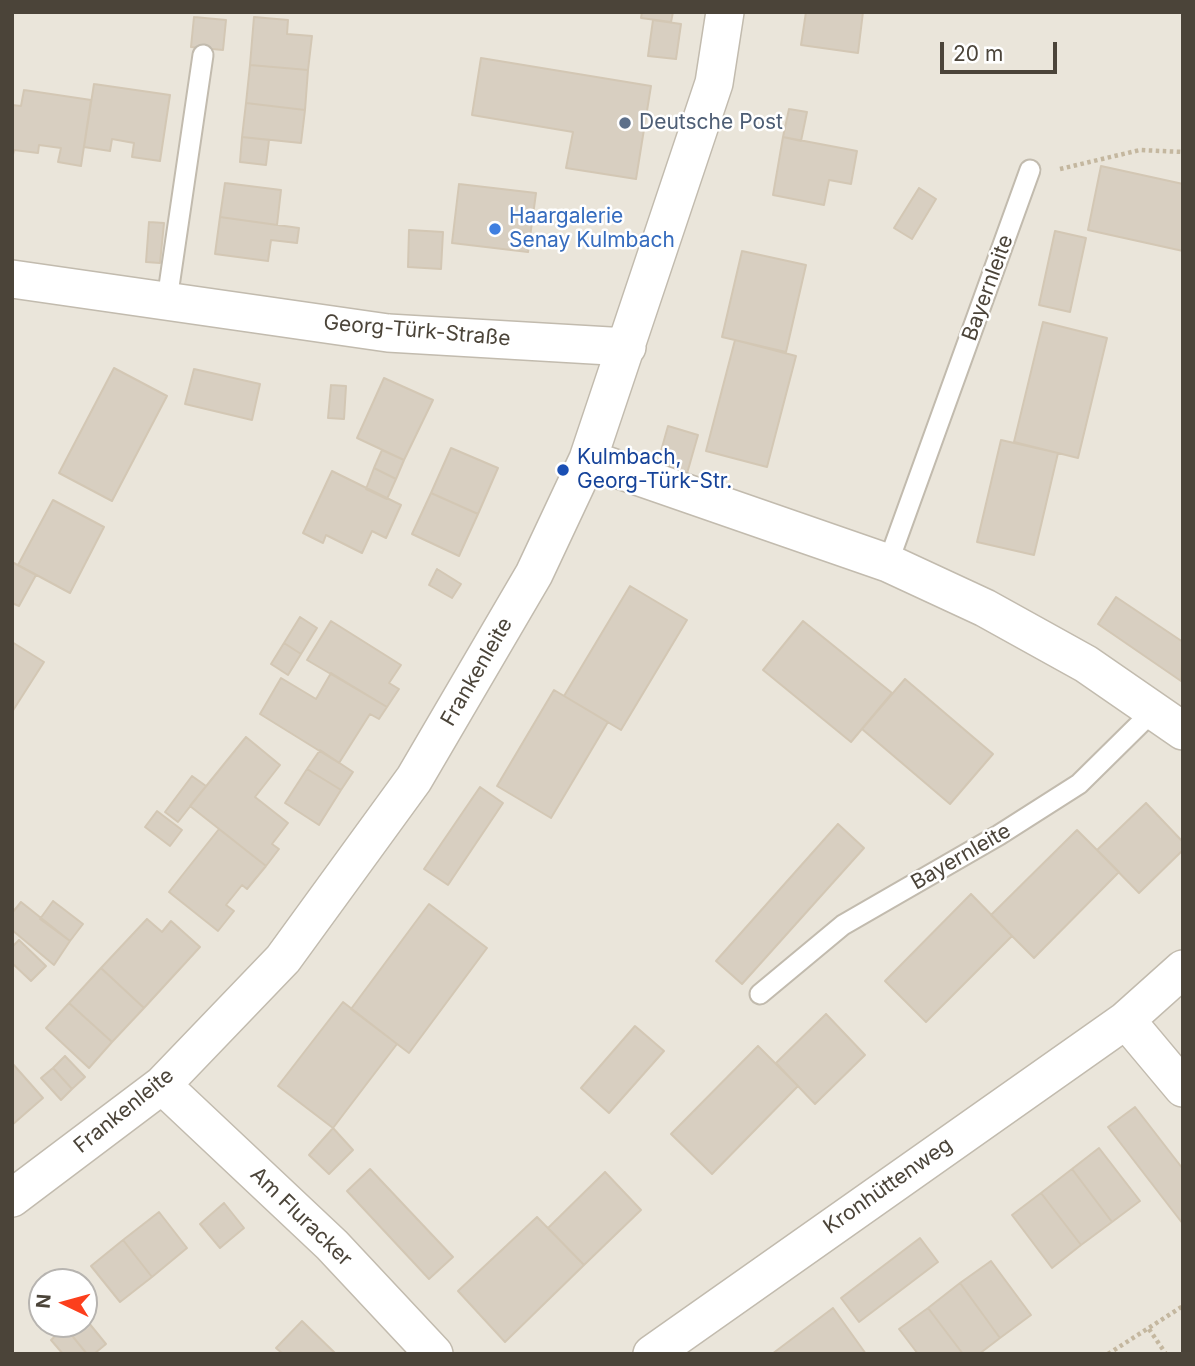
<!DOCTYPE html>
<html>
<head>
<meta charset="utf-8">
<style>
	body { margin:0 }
	#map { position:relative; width:1195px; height:1366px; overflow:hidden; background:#f6f3ec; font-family:Inter,sans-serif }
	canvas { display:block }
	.frame { position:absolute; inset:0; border:14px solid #4b4439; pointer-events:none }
	.north { position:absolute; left:28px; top:1268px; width:70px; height:70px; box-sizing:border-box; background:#fff; border:2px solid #b7b4b0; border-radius:50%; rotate:275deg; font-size:19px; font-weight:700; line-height:28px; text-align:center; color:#4b4439 }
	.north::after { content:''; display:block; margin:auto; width:24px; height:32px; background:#fc3f1d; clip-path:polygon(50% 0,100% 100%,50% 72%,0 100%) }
	.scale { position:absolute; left:940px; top:42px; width:117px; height:32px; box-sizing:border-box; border:4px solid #4b4439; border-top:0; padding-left:9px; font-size:21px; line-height:24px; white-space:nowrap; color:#4b4439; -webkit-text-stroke:5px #fff; paint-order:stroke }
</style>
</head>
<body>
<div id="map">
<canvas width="1195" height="1366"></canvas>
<div class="frame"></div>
<div class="north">N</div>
<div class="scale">20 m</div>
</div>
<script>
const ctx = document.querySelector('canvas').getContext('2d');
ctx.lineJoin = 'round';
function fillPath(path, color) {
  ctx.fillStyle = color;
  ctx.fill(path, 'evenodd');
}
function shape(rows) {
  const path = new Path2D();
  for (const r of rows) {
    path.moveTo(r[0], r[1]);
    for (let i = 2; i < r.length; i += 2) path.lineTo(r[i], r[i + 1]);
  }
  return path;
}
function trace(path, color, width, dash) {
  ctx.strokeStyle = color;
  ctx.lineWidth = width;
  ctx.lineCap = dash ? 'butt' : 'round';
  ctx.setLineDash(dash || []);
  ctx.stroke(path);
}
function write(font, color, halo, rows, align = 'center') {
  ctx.font = font + ' Inter,sans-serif';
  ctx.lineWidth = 5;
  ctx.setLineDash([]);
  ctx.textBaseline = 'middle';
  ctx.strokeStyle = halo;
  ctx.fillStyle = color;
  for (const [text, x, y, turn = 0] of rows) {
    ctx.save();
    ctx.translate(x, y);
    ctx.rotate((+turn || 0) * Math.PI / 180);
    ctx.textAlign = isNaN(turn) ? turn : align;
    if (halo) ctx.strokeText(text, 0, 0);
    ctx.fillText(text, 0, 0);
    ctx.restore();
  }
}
const residential = shape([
	[12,12,1183,12,1183,1354,12,1354],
	[42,1282,84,1282,84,1324,42,1324]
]);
const building = shape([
	[642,12,673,12,671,22,641,18,642,12],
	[806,12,863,12,858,53,801,45,806,12],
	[194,17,226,20,223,50,191,47,194,17],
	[254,17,288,20,287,34,312,36,308,70,250,65,254,17],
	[653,20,681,24,676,59,648,56,653,20],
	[481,58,651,86,636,179,566,168,573,132,472,115,481,58],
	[250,65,308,70,305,110,246,103,250,65],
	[94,84,170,95,160,161,132,157,134,143,112,139,110,151,84,147,94,84],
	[24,90,91,100,81,166,58,162,61,148,39,145,38,153,14,150,12,159,12,105,21,106,24,90],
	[246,103,305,110,301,143,242,137,246,103],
	[789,109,807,112,801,141,783,137,789,109],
	[242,137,269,140,266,165,240,162,242,137],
	[783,137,857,151,851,184,829,180,824,205,773,195,783,137],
	[1101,166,1183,184,1183,251,1088,230,1101,166],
	[225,183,281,190,277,225,220,217,225,183],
	[459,184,536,193,528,252,452,243,459,184],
	[919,188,936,199,912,239,894,228,919,188],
	[220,217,299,228,297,243,271,240,268,261,215,254,220,217],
	[149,222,164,223,160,263,146,262,149,222],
	[409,230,443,232,441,269,408,267,409,230],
	[1055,231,1086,238,1070,312,1039,305,1055,231],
	[742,251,806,265,786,352,722,337,742,251],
	[1043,322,1107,338,1078,458,1014,442,1043,322],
	[735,340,796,356,767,467,706,451,735,340],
	[114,368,167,396,112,501,59,473,114,368],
	[194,369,260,384,252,420,185,404,194,369],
	[384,378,433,400,404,460,357,438,384,378],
	[331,385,346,386,344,419,328,418,331,385],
	[668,426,698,435,686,477,656,469,668,426],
	[1001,440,1058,453,1034,555,977,542,1001,440],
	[451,448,498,468,478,514,431,493,451,448],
	[382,450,404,460,396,479,374,468,382,450],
	[374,468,396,479,387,499,366,489,374,468],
	[332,471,401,505,386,538,372,531,362,553,326,535,323,543,303,533,332,471],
	[431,493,478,514,459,556,412,534,431,493],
	[53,500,104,527,70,593,18,565,53,500],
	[12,562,36,575,19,606,12,603,12,562],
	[437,569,461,584,452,598,429,585,437,569],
	[630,586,687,620,621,730,564,696,630,586],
	[1116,597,1183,642,1181,681,1098,624,1116,597],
	[300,617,317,628,301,654,284,643,300,617],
	[331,621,401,665,389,683,399,689,387,707,307,660,331,621],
	[803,621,892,693,851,742,763,670,803,621],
	[12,642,44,662,12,712,12,642],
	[284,643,301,654,288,675,271,664,284,643],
	[331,673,387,707,379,719,370,714,339,763,260,714,281,678,316,699,331,673],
	[905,679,993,754,950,804,862,729,905,679],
	[554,690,608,722,551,818,497,786,554,690],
	[246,737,280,765,255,797,288,823,272,844,279,849,266,866,190,806,246,737],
	[320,750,353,772,341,790,307,769,320,750],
	[307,769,341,790,319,825,285,803,307,769],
	[192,776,206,786,178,822,165,812,192,776],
	[480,787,503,803,448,885,424,869,480,787],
	[1146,803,1183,842,1183,850,1139,893,1097,850,1146,803],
	[157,811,182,830,170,846,145,827,157,811],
	[838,824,864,848,742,984,716,961,838,824],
	[219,829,266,866,247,889,242,885,226,905,234,911,218,931,169,892,219,829],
	[1077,830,1119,872,1034,958,991,915,1077,830],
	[971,894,1012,936,926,1022,885,981,971,894],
	[53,901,83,924,70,941,40,919,53,901],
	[21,902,70,941,54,965,12,930,12,913,21,902],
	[429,904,487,948,409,1053,351,1009,429,904],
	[147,919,162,932,171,921,200,947,144,1008,101,968,147,919],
	[19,940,46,966,31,981,12,963,12,947,19,940],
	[101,968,144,1008,112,1042,69,1003,101,968],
	[343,1002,397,1044,333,1128,278,1086,343,1002],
	[69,1003,112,1042,89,1068,46,1028,69,1003],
	[826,1014,865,1055,815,1104,776,1063,826,1014],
	[635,1026,664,1051,609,1113,581,1088,635,1026],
	[758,1046,798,1086,712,1174,671,1134,758,1046],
	[65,1056,85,1077,72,1089,53,1068,65,1056],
	[12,1063,43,1098,12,1125,12,1063],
	[53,1068,72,1089,61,1100,41,1078,53,1068],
	[1135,1107,1183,1169,1183,1224,1108,1127,1135,1107],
	[333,1128,353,1150,329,1174,309,1155,333,1128],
	[1099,1148,1140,1201,1112,1222,1072,1169,1099,1148],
	[370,1169,453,1257,429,1279,347,1191,370,1169],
	[1072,1169,1112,1222,1081,1245,1041,1193,1072,1169],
	[605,1172,641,1210,584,1265,548,1228,605,1172],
	[1041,1193,1081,1245,1052,1268,1012,1215,1041,1193],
	[224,1203,244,1228,220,1248,200,1224,224,1203],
	[159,1212,187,1248,152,1277,123,1240,159,1212],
	[537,1217,584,1265,505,1342,458,1291,537,1217],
	[920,1238,938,1262,859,1322,841,1298,920,1238],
	[123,1240,152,1277,120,1302,91,1266,123,1240],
	[991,1261,1031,1315,1000,1338,960,1283,991,1261],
	[960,1283,1000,1338,979,1354,963,1354,928,1308,960,1283],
	[833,1308,866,1354,772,1354,833,1308],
	[928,1308,963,1354,918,1354,899,1329,928,1308],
	[84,1317,106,1344,94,1354,87,1354,63,1324,84,1324,84,1317],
	[302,1321,336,1354,283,1354,276,1348,302,1321],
	[65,1327,87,1354,63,1354,51,1340,65,1327]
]);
const path = shape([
	[1060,169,1140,150,1183,152],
	[1149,1329,1166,1354],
	[1108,1354,1183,1306]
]);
const lane = shape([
	[167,300,203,55],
	[888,563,1030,170],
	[760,994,843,925,999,835,1079,784,1153,711]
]);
const street = shape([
	[12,279,388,333,627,347],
	[588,459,888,563,985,608,1086,664,1183,731],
	[1126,1020,1183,1088],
	[162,1085,332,1245,434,1354],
	[12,1198,162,1085,283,959,414,779,534,574,588,459,714,83,725,12],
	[652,1354,1126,1020,1183,969]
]);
const markers = [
	[625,123,7,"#5c6f8a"],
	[495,229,7,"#3f7fe0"],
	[563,470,7,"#1a4fb4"]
];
const serviceNames = [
	["Deutsche Post",639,123]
];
const shopNames = [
	["Haargalerie",509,217],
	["Senay Kulmbach",509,241]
];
const streetNames = [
	["Bayernleite",988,288,-70],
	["Georg-Türk-Straße",417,331,5],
	["Frankenleite",477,672,-60],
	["Bayernleite",961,857,-30],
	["Frankenleite",124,1111,-39],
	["Kronhüttenweg",888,1186,-35],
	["Am Fluracker",301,1217,44]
];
const transitNames = [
	["Kulmbach,",577,458],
	["Georg-Türk-Str.",577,482]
];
fillPath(residential, '#eae5da');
fillPath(building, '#d8cfc1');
trace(building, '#d3c7b4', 2);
trace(lane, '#c2bbae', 23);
trace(street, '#c2bbae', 40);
trace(path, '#c4b79f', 4.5, [3.5, 3.5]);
trace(lane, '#fff', 19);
trace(street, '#fff', 37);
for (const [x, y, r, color] of markers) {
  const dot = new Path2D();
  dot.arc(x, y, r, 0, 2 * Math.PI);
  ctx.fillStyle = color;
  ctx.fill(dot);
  trace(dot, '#fff', 2.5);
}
write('21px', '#4e5e75', '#fff', serviceNames, 'left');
write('21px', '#366cbe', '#fff', shopNames, 'left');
write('21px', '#4b4439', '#fff', streetNames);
write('21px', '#164399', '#fff', transitNames, 'left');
</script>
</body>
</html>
